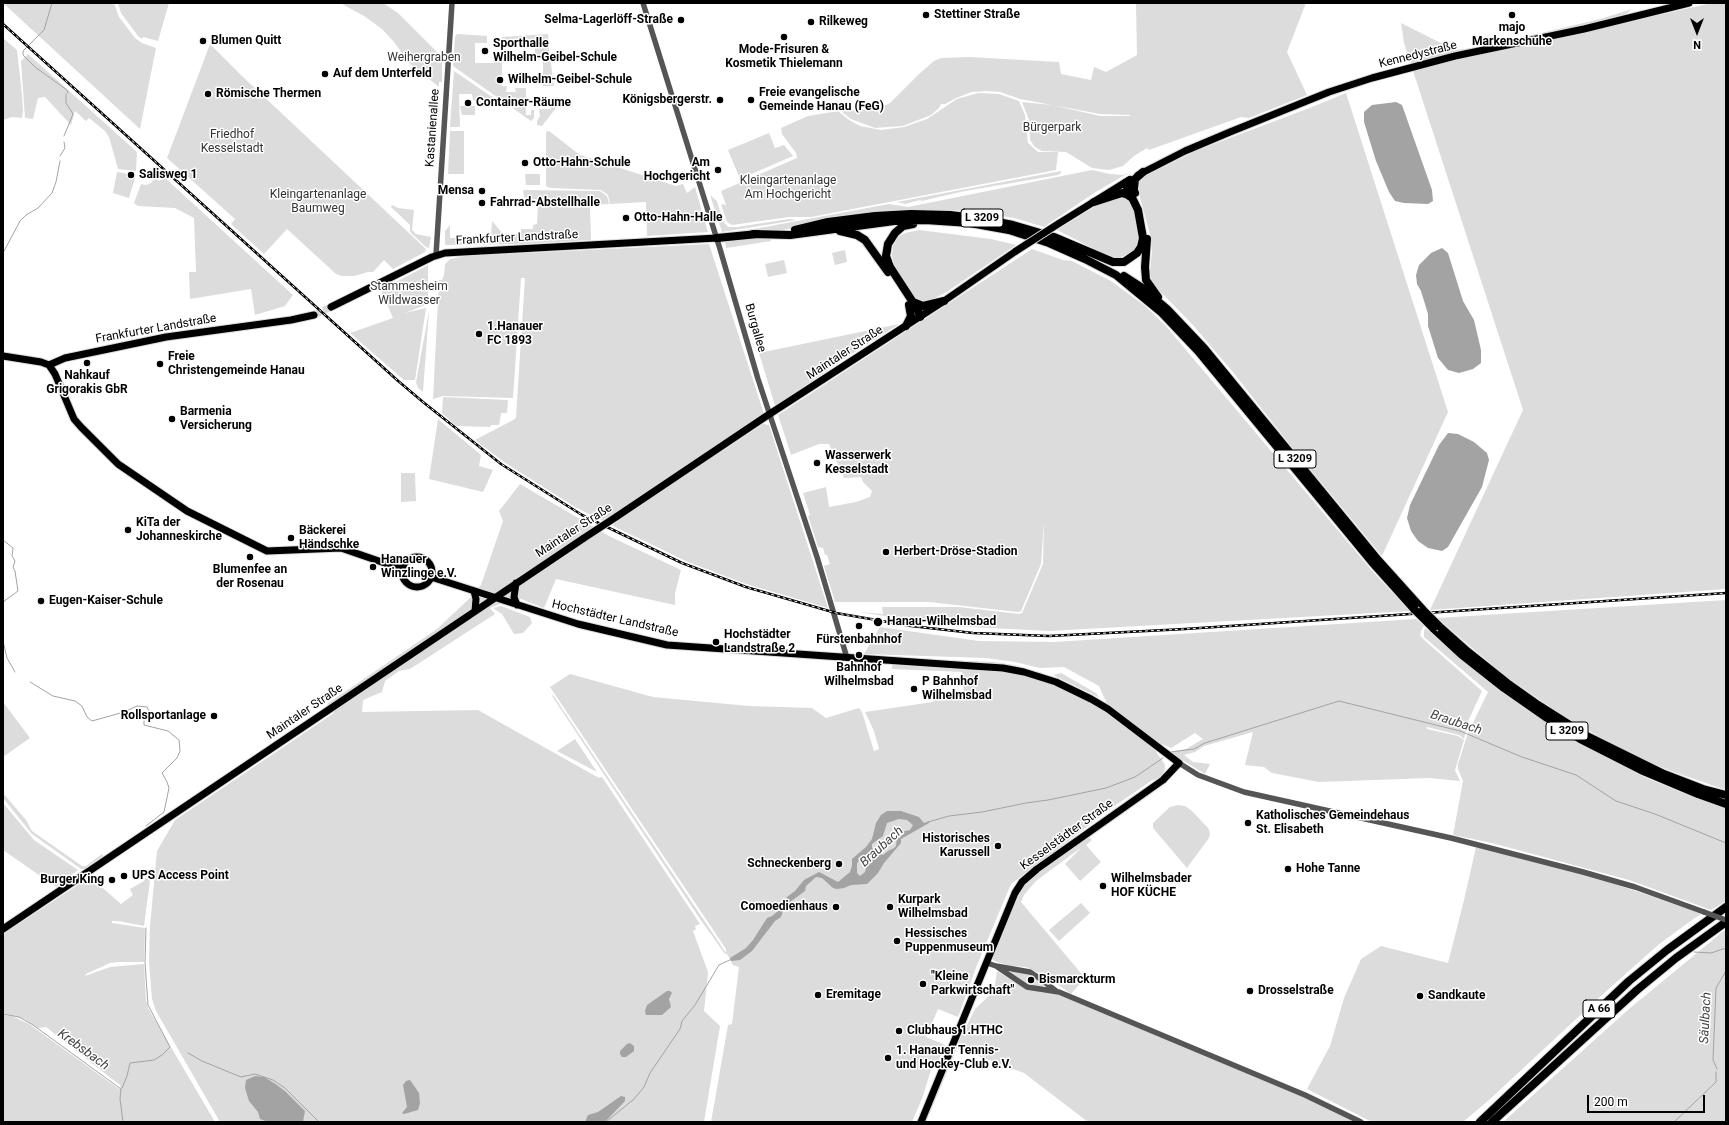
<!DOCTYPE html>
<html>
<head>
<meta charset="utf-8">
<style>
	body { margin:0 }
	#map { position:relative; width:1729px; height:1125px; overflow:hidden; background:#fff; font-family:Roboto,sans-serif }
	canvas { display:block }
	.frame { position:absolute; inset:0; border:4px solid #000; pointer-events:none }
	.north { position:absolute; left:1677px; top:12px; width:40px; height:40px; -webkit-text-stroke:3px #fff; paint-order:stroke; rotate:180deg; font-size:11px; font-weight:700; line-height:16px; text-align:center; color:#000 }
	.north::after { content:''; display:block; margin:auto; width:14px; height:18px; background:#000; clip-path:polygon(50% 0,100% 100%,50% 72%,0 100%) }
	.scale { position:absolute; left:1587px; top:1095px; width:118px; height:18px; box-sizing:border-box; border:2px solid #000; border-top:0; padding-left:5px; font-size:12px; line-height:14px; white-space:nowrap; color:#000; -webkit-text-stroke:3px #fff; paint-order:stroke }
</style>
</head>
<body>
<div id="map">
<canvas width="1729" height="1125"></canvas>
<div class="frame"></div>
<div class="north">N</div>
<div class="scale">200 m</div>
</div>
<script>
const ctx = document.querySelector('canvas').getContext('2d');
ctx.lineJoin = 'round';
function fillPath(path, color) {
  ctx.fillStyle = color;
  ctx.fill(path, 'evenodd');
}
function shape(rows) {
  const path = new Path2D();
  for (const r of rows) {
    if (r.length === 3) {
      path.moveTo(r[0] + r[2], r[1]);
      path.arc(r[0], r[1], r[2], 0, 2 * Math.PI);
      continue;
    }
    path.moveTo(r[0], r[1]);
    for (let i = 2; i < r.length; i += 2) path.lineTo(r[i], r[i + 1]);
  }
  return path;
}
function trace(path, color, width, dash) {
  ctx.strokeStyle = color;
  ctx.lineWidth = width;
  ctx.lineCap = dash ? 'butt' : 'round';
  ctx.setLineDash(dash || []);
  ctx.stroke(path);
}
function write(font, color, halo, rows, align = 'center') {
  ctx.font = font + ' Roboto,sans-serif';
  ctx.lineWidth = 3;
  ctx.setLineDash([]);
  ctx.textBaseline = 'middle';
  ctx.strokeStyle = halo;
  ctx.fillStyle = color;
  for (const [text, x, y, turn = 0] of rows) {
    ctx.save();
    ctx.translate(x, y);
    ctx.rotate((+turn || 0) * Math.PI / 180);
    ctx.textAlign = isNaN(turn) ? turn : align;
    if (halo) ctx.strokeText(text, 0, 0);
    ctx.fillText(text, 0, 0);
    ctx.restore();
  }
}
const green = shape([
	[3,3,114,3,119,17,135,38,142,43,156,48,140,129],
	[118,3,169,3,158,41,143,37,142,39,138,36,121,13],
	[340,3,383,3,398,13,442,57,442,82,439,82,439,87,409,63,394,42,382,29,364,16],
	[1136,3,1306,3,1287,52,1307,95,1249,118,1241,117,1149,150,1147,148,1134,156,1123,166,1109,170,1092,168,1066,152,1042,151,1035,147,1030,140,1029,120,1022,102,1052,105,1100,116,1130,116,1130,115,1100,114,1020,99,1000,92,987,91,972,92,956,98,945,104,941,104,939,108,931,115,903,126,875,128,851,119,843,113,842,111,877,109,890,103,919,74,934,61,941,58,969,57,1059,62,1061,74,1091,80,1094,67,1106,72,1137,55],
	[1712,3,1726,3,1726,589,1430,610,1523,410,1404,43,1401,23,1455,50,1464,49,1487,46,1600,19,1632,9,1625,15,1486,47,1458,51,1470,57],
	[457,34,487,36,487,43,475,43,475,63,494,63,494,60,502,60,502,86,507,86,506,92,516,92,515,88,526,88,526,115,531,115,531,110,534,110,534,118,531,121,453,66,455,37],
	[548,34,549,49,554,86,543,86,543,60,535,59,535,47,542,47,542,40,502,40,502,37],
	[3,38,17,50,22,95,23,111,22,118,12,117,3,120],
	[210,44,242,76,426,249,425,252,393,269,384,260,373,272,368,272,354,276,342,276,336,274,287,229,264,254,231,224,235,219,167,158],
	[28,54,137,152,136,171,118,169,109,137,105,131,89,118,86,121,75,111,71,125,45,97,38,98,33,119,25,118,21,61],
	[454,71,492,97,488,105,473,100,472,94,459,94,460,127,450,127],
	[978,93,999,94,1019,101,1025,115,1028,143,1038,152,1058,152,1056,170,811,217,789,217,732,225,727,222,721,204,726,205,721,191,797,158,796,153,782,134,781,128,808,116,838,111,849,120,860,126,881,130,904,127,927,119,957,99],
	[1346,93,1448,412,1382,556,1291,446,1232,371,1192,324,1152,283,1150,272,1152,251,1151,238,1137,187,1138,183,1143,177,1198,150,1312,107],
	[552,104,556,104,556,108,542,126,537,125,537,121,540,116,539,109,551,109],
	[460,106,475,106,475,115,462,115],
	[450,131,464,131,464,174,448,174],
	[549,131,580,155,676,186,683,184,687,193,695,187,708,232,647,236,646,202,610,204,608,195,601,190,550,188,546,186,546,132],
	[769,133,775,148,784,145,793,156,740,179,728,150],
	[1092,170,1110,174,1123,175,1130,172,1094,193,1044,227,1014,218,984,213,951,210,914,210,893,211,783,230,722,234,765,227,889,204,908,207],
	[1061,171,1061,173,1058,175,960,192,922,201,920,200,905,204,897,202],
	[117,172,136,175,129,198,113,193],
	[525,174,540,174,540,185,526,185],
	[164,177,293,295,285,306,255,315,251,289,190,299,189,272,196,272,194,218,175,208,138,206,134,203,141,184,146,185,151,183,154,179,157,179,159,181],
	[523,190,600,191,607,196,609,204,590,205,591,240,523,244,445,245,445,231,450,225,450,238,491,238,492,221,503,234,521,234,521,229,533,229,533,225,537,224,538,200,524,197],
	[710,195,717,201,723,221,728,227,737,227,789,219,797,220,722,232],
	[1117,197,1124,197,1132,204,1138,228,1139,239,1136,248,1132,253,1118,258,1106,255,1057,230,1102,202],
	[392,205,398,208,414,210,412,230,416,234,431,237,429,248,426,247,410,232,410,225,391,207],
	[919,230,991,239,1016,245,945,293,927,302,922,303,917,301,895,268,892,255,893,246,898,237,905,233],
	[770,237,771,241,726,248,725,241],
	[709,244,764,414,603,521,575,507,504,462,475,440,515,419,516,417,525,278,521,278,513,398,443,396,433,399,439,280,442,280,444,275,445,264,450,259,466,256],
	[1032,249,1063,260,1072,261,1111,281,1145,306,1165,325,1373,572,1410,611,1049,631,951,626,858,612,883,614,882,607,959,607,1019,614,1022,613,1043,564,1044,521,1041,564,1021,611,1018,612,929,602,835,602,824,566,830,564,827,555,825,555,823,548,818,547,808,516,810,515,803,493,826,487,829,507,856,502,870,497,872,491,863,482,861,477,844,478,829,444,819,444,791,455,778,415],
	[845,250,847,262,835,265,832,253],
	[784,260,787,273,768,277,765,264],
	[428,265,428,304,405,313,426,308,415,380,404,380,350,333,393,318,381,290],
	[429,311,423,392,418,388,416,382],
	[899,324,850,355,775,406,759,353],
	[443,397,508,400,507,413,501,413,499,425,491,425,490,427,456,426,442,413],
	[438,419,481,455,479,466,493,470,483,492,429,479],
	[763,424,769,425,828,608,746,584,688,562,613,526,614,523],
	[401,473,415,473,416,501,401,502],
	[520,484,609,536,681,570,675,593,675,605,556,579,544,608,516,597,490,608,495,614,410,669,399,671,385,681,382,692,363,700,362,712,478,710,599,778,602,777,700,924,695,926,696,929,693,931,708,972,704,1011,720,1026,704,1122,220,1122,156,1011,152,999,149,962,150,926,157,851,175,820,334,713,327,704,437,629,472,596,481,585,503,521,499,511],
	[1726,600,1726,790,1674,772,1644,760,1600,737,1562,715,1505,676,1437,618],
	[501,606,530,617,532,623,523,633,514,634,502,614,493,608],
	[1416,619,1424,626,1421,631,1420,635,1422,638,1482,691,1464,730,1466,731,1464,739,1459,735,1427,727,1427,729,1458,736,1464,740,1455,770,1460,781,1429,778,1319,782,1272,773,1264,767,1245,765,1253,732,1204,746,1195,752,1184,755,1193,762,1210,764,1205,774,1169,752,1186,749,1203,739,1195,733,1171,748,1155,741,1107,704,1099,686,1064,667,1040,668,1015,662,986,658,864,654,880,627,979,641,1054,642],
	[1425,628,1497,689,1543,720,1575,739,1644,777,1693,797,1726,808,1726,901,1711,910,1629,880,1492,843,1453,835,1463,781,1458,769,1458,764,1468,733,1488,692,1424,637,1424,631],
	[893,658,993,662,1014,665,1042,673,1039,675],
	[892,663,1003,670,1040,678,1100,706,1156,749,1156,752,1164,763,1165,766,1164,774,1161,777,1151,781,1113,807,1011,884,977,965,958,1017,938,1009,926,1037,945,1045,938,1062,934,1060,923,1096,912,1122,711,1122,728,1025,732,1024,739,967,733,965,727,954,725,954,700,919,552,696,553,695,726,953,726,949,550,687,570,674,653,697,749,706,812,708,826,718,859,708,862,712,874,751,879,749,874,731,865,712,933,702,934,698,964,697,962,672,892,669],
	[1061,673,1096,693,1100,698,1053,675],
	[3,702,30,738,3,757],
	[575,739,597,772,557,751],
	[3,793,26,820,32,831,82,866,86,866,102,854,103,856,84,869,81,869,32,834,3,798],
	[3,803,34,840,78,870,56,887,3,850],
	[1178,805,1185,806,1192,811,1208,828,1210,833,1209,838,1187,868,1153,828,1153,823,1170,807],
	[1087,836,1092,840,1086,845,1101,862,1080,881,1065,864,1082,847,1036,881,1024,895,1021,902,1085,978,1071,994,1047,977,1026,967,1011,966,994,961,992,956,1023,886,1029,879],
	[1476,847,1590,876,1654,897,1701,914,1692,920,1658,945,1603,994,1489,1100,1463,1122,1372,1122,1307,1089,1330,1046,1344,998,1361,959,1381,946,1448,963,1464,900],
	[146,877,150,881,144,926,118,921,112,921,112,923,145,928,144,962,118,962,110,963,86,974,85,976,110,967,144,964,146,1000,148,1008,215,1122,3,1122,3,1015,12,1016,29,1024,119,1089,121,1086,46,1027,38,1028,24,1019,3,1013,3,934,87,879,104,889,121,904,133,895,130,889,144,881],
	[1081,903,1090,913,1059,941,1049,930],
	[1726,929,1726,1122,1503,1122,1629,1009],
	[1012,970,1029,973,1044,986,1043,987,1028,986,1010,973],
	[997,971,1026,989,1055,993,1304,1097,1356,1122,1088,1122,1024,1073,957,1048,926,1122,924,1122,956,1047,975,1009,994,991]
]);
const water = shape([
	[1396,102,1402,105,1432,190,1433,201,1428,204,1404,203,1395,201,1389,192,1376,161,1364,122,1364,112,1372,105],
	[1442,248,1448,253,1463,301,1474,320,1481,350,1481,363,1473,369,1459,373,1448,370,1438,358,1428,326,1428,314,1421,291,1417,284,1416,275,1419,265,1431,253],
	[1448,433,1458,434,1474,442,1487,453,1489,460,1482,487,1448,547,1442,551,1428,548,1418,541,1411,531,1407,518,1410,505,1439,445],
	[887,811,901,811,919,817,924,823,929,821,929,823,901,839,901,843,884,863,878,873,867,884,851,885,844,888,837,889,833,888,822,878,816,877,806,886,805,891,790,902,783,911,781,917,775,921,752,951,740,960,731,961,730,958,746,948,753,940,767,918,772,916,783,907,787,897,795,891,804,880,819,872,838,882,850,872,852,866,852,859,866,847,872,839,876,823,881,815],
	[899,819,907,820,913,825,910,830,901,832,897,836,896,846,894,848,888,851,883,855,872,848,872,844,883,836,887,823],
	[859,861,864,861,867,865,865,872,860,876,857,873,857,863],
	[667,991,670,991,672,993,669,999,671,1007,662,1015,646,1015,645,1011,647,1005],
	[630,1043,634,1046,634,1051,626,1057,622,1057,620,1054,620,1051,627,1044],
	[255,1076,264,1077,274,1083,285,1091,305,1111,303,1122,268,1122,260,1119,258,1112,249,1101,245,1088,246,1080],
	[410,1080,419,1093,420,1103,418,1110,404,1114,402,1113,407,1107,403,1085,406,1081],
	[621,1096,625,1097,625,1101,605,1122,585,1122,588,1115,598,1112]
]);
const stream = shape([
	[52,3,44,30,23,51,23,55,35,67,67,90,68,93],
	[64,136,73,114,66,103,66,94],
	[60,156,65,148,64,142],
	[3,253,20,221,26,215,38,208,52,193,56,182,60,161],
	[3,540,13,548,12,556,15,561,13,567,15,571,18,591,3,602],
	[3,641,7,658,15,672],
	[30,682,53,696,75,701,82,706,87,717,92,721,124,712,137,706,147,707,149,711,144,721,144,725,168,731,179,740,180,751,177,758,162,773,167,782,169,788,164,812,146,826],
	[1171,752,1194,749,1205,743,1339,701,1460,731,1522,757,1576,775,1616,801,1655,814,1726,843],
	[928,822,949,816,982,812,1026,803,1048,800,1106,788,1135,777,1163,758],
	[1694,952,1711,953,1726,948],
	[145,962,146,928],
	[3,1014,19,1017,33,1025,121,1089,120,1099,123,1122],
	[188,1053,202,1061,241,1077,255,1074,273,1080,285,1088,319,1122],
	[1717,1069,1713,1060,1716,988,1726,971],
	[122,1088,127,1076,130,1063,154,1060,162,1055,170,1047,148,1005,145,963],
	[606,1122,634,1099,644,1087,650,1073,680,1029,682,1021,695,1005,719,965,732,959],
	[1674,1122,1716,1082,1716,1072]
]);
const majorTunnel = shape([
	[314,315,331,307]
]);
const minor = shape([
	[643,3,720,249,758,379,817,557,847,658],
	[436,255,452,3],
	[1179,763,1198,775,1244,792,1451,838,1583,872,1635,887,1704,912],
	[987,963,996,966,1030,972,1042,980,1056,991],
	[996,966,1027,987,1059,992,1305,1095,1361,1122]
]);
const major = shape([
	[1138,175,1185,151,1230,132,1329,92,1372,78,1455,56,1584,29,1689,3],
	[1058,224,1129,180],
	[331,307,432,257,445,253,717,238],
	[3,356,41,362,49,365,55,374,74,419,81,427,118,464,187,511,267,551,341,548,402,569],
	[49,365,65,358,166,337,291,320,314,315],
	[616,517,765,417,944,301,1016,251],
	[417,572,15],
	[431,577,578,624,667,645,972,666,1003,668,1024,672,1056,682,1091,699,1108,709,1179,763,1163,780,1037,869,1022,882,1015,893,921,1122],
	[516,583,514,597,517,605],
	[474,591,476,599,475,611],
	[3,929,584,538]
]);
const highway = shape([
	[1130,180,1135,193],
	[1134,188,1135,179,1143,172],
	[1094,202,1122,193,1126,194,1132,198],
	[913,224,903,226,895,233,888,244,886,256,890,267,918,310,920,317],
	[795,230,828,222,875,216,911,214,950,215,982,219,1013,225,1054,237,1113,262,1124,262,1137,253,1141,247,1143,238,1138,210,1125,183],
	[840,231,857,235,865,240,888,272],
	[753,234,790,235,894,221,925,220,970,223,1009,230,1049,243,1085,259,1116,275,1162,313,1198,351,1372,562,1415,610],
	[717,238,758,234],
	[1147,239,1145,267,1146,280,1158,297],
	[1124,276,1141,287,1167,309,1204,348,1378,560,1423,610],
	[913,302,923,306,944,301],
	[906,326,911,316,909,305],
	[1433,628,1461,654,1504,688,1547,718,1580,739,1641,770,1698,794,1726,804],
	[1441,628,1468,652,1507,683,1538,705,1587,736,1664,774,1703,789,1726,795],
	[1480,1122,1629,981,1667,950,1726,907],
	[1492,1122,1637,990,1676,958,1726,922]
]);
const rail = shape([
	[3,24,397,380,423,402,501,464,582,515,682,563,746,587,836,613,911,626,973,633,1049,636,1185,629,1726,593]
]);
const minorBridge = shape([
	[1704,912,1726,920]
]);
const majorBridge = shape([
	[1016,251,1058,224],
	[584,538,616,517]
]);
const highwayBridge = shape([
	[1415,610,1433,628],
	[1423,610,1441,628]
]);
const markers = [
	[926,15,4,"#000"],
	[1512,15,4,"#000"],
	[681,20,4,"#000"],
	[811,22,4,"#000"],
	[784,37,4,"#000"],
	[203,41,4,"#000"],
	[485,51,4,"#000"],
	[325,74,4,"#000"],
	[500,80,4,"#000"],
	[208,94,4,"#000"],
	[720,100,4,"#000"],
	[751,100,4,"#000"],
	[468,103,4,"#000"],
	[525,163,4,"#000"],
	[718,170,4,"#000"],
	[131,175,4,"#000"],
	[482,191,4,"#000"],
	[482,203,4,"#000"],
	[626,218,4,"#000"],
	[479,334,4,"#000"],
	[87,363,4,"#000"],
	[160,364,4,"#000"],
	[172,419,4,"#000"],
	[817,463,4,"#000"],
	[128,530,4,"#000"],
	[291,538,4,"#000"],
	[886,552,4,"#000"],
	[250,557,4,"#000"],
	[373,567,4,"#000"],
	[41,601,4,"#000"],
	[878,622,5,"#000"],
	[859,626,4,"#000"],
	[716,642,4,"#000"],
	[859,655,4,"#000"],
	[914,689,4,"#000"],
	[214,716,4,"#000"],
	[1248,823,4,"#000"],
	[998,846,4,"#000"],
	[839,864,4,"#000"],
	[1288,869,4,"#000"],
	[124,876,4,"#000"],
	[112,880,4,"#000"],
	[1103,886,4,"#000"],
	[836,907,4,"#000"],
	[890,907,4,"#000"],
	[897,941,4,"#000"],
	[1031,980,4,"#000"],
	[923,984,4,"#000"],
	[1250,991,4,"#000"],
	[818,995,4,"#000"],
	[1420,996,4,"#000"],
	[899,1031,4,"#000"],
	[888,1058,4,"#000"]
];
const shields = [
	[982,218,42],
	[1295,459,42],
	[1567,731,42],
	[1599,1009,32]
];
const shieldNames = [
	["L 3209",982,218],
	["L 3209",1295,459],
	["L 3209",1567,731],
	["A 66",1599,1009]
];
const poiNames = [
	["Stettiner Straße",934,15],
	["Selma-Lagerlöff-Straße",673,20,"right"],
	["Rilkeweg",819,22],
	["majo",1512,28,"center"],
	["Markenschuhe",1512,42,"center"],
	["Blumen Quitt",211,41],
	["Sporthalle",493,44],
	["Wilhelm-Geibel-Schule",493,58],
	["Mode-Frisuren &",784,50,"center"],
	["Kosmetik Thielemann",784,64,"center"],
	["Auf dem Unterfeld",333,74],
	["Wilhelm-Geibel-Schule",508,80],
	["Freie evangelische",759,93],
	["Gemeinde Hanau (FeG)",759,107],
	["Römische Thermen",216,94],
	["Königsbergerstr.",712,100,"right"],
	["Container-Räume",476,103],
	["Otto-Hahn-Schule",533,163],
	["Am",710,163,"right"],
	["Hochgericht",710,177,"right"],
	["Salisweg 1",139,175],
	["Mensa",474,191,"right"],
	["Fahrrad-Abstellhalle",490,203],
	["Otto-Hahn-Halle",634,218],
	["1.Hanauer",487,327],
	["FC 1893",487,341],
	["Freie",168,357],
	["Christengemeinde Hanau",168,371],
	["Nahkauf",87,376,"center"],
	["Grigorakis GbR",87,390,"center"],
	["Barmenia",180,412],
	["Versicherung",180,426],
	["Wasserwerk",825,456],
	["Kesselstadt",825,470],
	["KiTa der",136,523],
	["Johanneskirche",136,537],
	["Bäckerei",299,531],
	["Händschke",299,545],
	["Herbert-Dröse-Stadion",894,552],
	["Hanauer",381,560],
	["Winzlinge e.V.",381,574],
	["Blumenfee an",250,570,"center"],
	["der Rosenau",250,584,"center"],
	["Eugen-Kaiser-Schule",49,601],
	["Hanau-Wilhelmsbad",887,622],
	["Hochstädter",724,635],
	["Landstraße 2",724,649],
	["Fürstenbahnhof",859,640,"center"],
	["Bahnhof",859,668,"center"],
	["Wilhelmsbad",859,682,"center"],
	["P Bahnhof",922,682],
	["Wilhelmsbad",922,696],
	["Rollsportanlage",206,716,"right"],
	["Katholisches Gemeindehaus",1256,816],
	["St. Elisabeth",1256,830],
	["Historisches",990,839,"right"],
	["Karussell",990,853,"right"],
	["Schneckenberg",831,864,"right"],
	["Hohe Tanne",1296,869],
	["UPS Access Point",132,876],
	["Wilhelmsbader",1111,879],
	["HOF KÜCHE",1111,893],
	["Burger King",104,880,"right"],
	["Kurpark",898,900],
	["Wilhelmsbad",898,914],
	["Comoedienhaus",828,907,"right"],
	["Hessisches",905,934],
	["Puppenmuseum",905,948],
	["\"Kleine",931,977],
	["Parkwirtschaft\"",931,991],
	["Bismarckturm",1039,980],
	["Drosselstraße",1258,991],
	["Eremitage",826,995],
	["Sandkaute",1428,996],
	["Clubhaus 1.HTHC",907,1031],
	["1. Hanauer Tennis-",896,1051],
	["und Hockey-Club e.V.",896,1065]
];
const streetNames = [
	["Kennedystraße",1418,55,-14],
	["Kastanienallee",433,128,-86],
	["Frankfurter Landstraße",517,238,-3],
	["Burgallee",755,328,74],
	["Frankfurter Landstraße",156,329,-10],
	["Maintaler Straße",845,353,-33],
	["Maintaler Straße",574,531,-33],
	["Hochstädter Landstraße",615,619,13],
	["Maintaler Straße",305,712,-34],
	["Kesselstädter Straße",1067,835,-36]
];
const parkNames = [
	["Weihergraben",424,58],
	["Bürgerpark",1052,128],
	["Friedhof",232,135],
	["Kesselstadt",232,149],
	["Kleingartenanlage",788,181],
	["Am Hochgericht",788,195],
	["Kleingartenanlage",318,195],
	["Baumweg",318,209],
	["Stammesheim",409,287],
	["Wildwasser",409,301]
];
const waterNames = [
	["Braubach",1456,723,18],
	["Braubach",882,847,-42],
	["Säulbach",1706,1018,-87],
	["Krebsbach",83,1050,36]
];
fillPath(green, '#dcdcdc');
fillPath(water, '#a3a3a3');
trace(stream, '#a3a3a3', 1);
trace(majorTunnel, '#d9d9d9', 7, [7, 3.5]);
trace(major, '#dbdbdb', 9);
trace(highway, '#dbdbdb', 10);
trace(minor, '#555', 5.5);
trace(major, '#000', 7);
trace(highway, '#000', 8);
trace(rail, '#000', 2.5);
trace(rail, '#fff', 1, [3]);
trace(majorBridge, '#dbdbdb', 9, []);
trace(highwayBridge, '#dbdbdb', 10, []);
trace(minorBridge, '#555', 5.5);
trace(majorBridge, '#000', 7);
trace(highwayBridge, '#000', 8);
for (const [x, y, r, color] of markers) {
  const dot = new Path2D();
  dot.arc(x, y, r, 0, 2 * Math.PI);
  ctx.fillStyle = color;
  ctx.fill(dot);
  trace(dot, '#fff', 1.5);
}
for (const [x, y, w] of shields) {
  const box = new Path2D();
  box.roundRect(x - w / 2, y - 9, w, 18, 3);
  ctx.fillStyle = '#fff';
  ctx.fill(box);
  trace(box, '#000', 1);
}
write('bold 11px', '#000', null, shieldNames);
write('bold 12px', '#000', '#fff', poiNames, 'left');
write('12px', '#000', '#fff', streetNames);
write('12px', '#333', '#fff', parkNames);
write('italic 13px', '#444', '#fff', waterNames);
</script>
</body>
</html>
